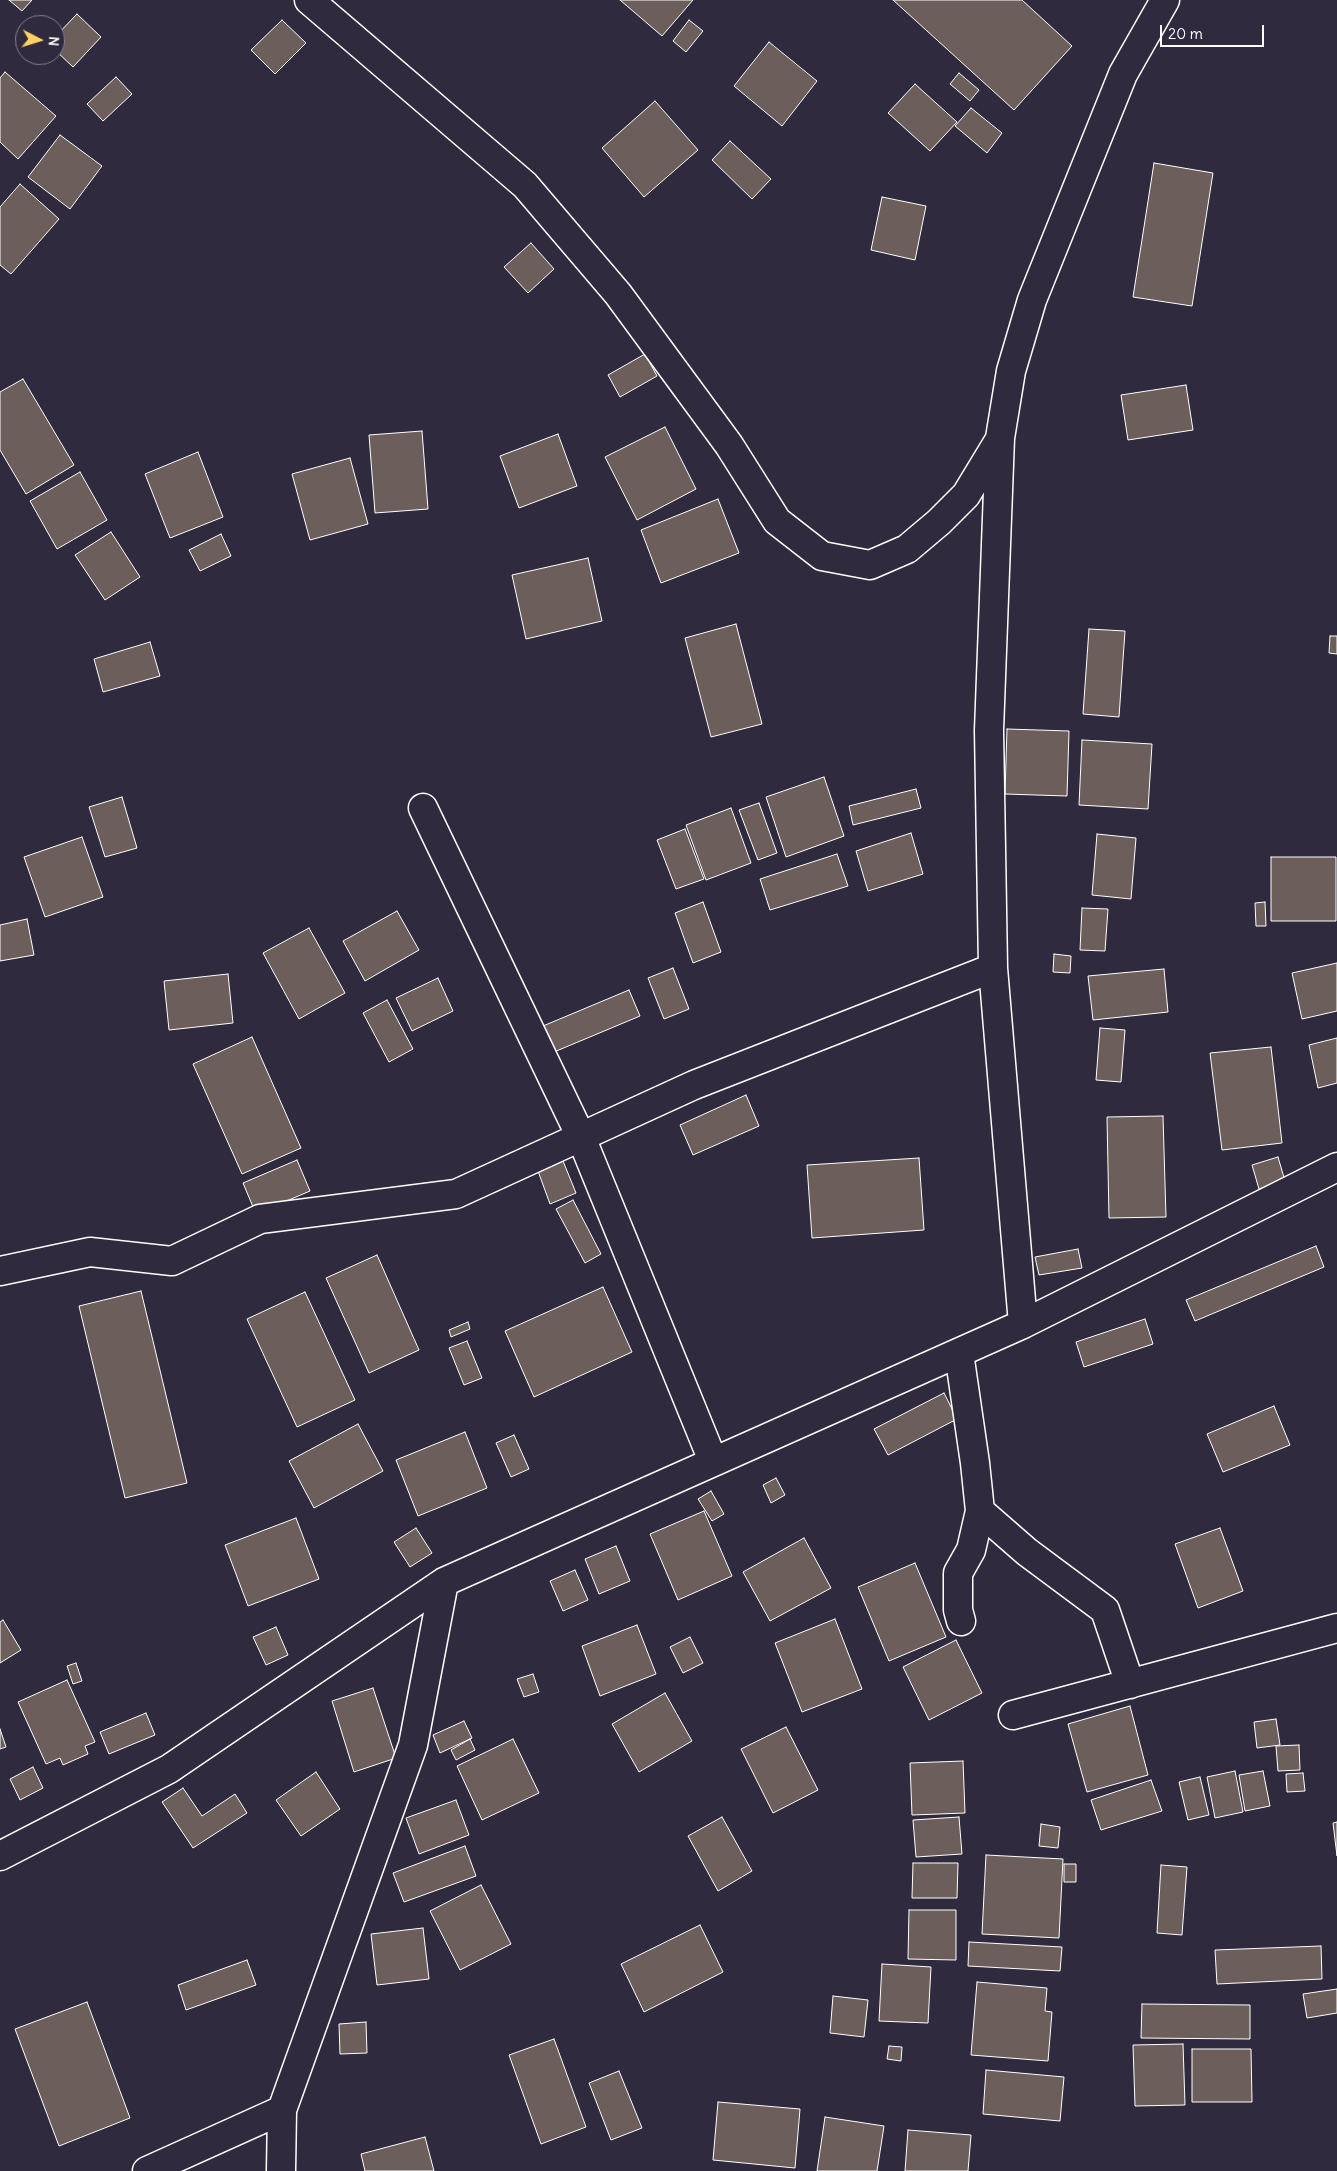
<!DOCTYPE html>
<html>
<head>
<meta charset="utf-8">
<style>
	body { margin:0 }
	#map { position:relative; width:1337px; height:2171px; overflow:hidden; background:#2f2a3d; font-family:Delius,sans-serif }
	canvas { display:block }
	.north { position:absolute; left:15px; top:15px; width:50px; height:50px; box-sizing:border-box; background:#2f2a3d; border:1px solid #827f8b; border-radius:50%; rotate:95deg; font-size:14px; font-weight:700; line-height:20px; text-align:center; color:#fff }
	.north::after { content:''; display:block; margin:auto; width:18px; height:22px; background:#ffd166; clip-path:polygon(50% 0,100% 100%,50% 72%,0 100%) }
	.scale { position:absolute; left:1160px; top:25px; width:104px; height:22px; box-sizing:border-box; border:2px solid #fff; border-top:0; padding-left:6px; font-size:15px; line-height:18px; white-space:nowrap; color:#fff; -webkit-text-stroke:4px #2f2a3d; paint-order:stroke }
</style>
</head>
<body>
<div id="map">
<canvas width="1337" height="2171"></canvas>
<div class="north">N</div>
<div class="scale">20 m</div>
</div>
<script>
const ctx = document.querySelector('canvas').getContext('2d');
ctx.lineJoin = 'round';
function fillPath(path, color) {
  ctx.fillStyle = color;
  ctx.fill(path, 'evenodd');
}
function shape(rows) {
  const path = new Path2D();
  for (const r of rows) {
    path.moveTo(r[0], r[1]);
    for (let i = 2; i < r.length; i += 2) path.lineTo(r[i], r[i + 1]);
  }
  return path;
}
function trace(path, color, width, dash) {
  ctx.strokeStyle = color;
  ctx.lineWidth = width;
  ctx.lineCap = dash ? 'butt' : 'round';
  ctx.setLineDash(dash || []);
  ctx.stroke(path);
}
const building = shape([
	[9,0,32,0,22,11,9,0],
	[620,0,693,0,662,36,620,0],
	[893,0,1022,0,1072,46,1014,110,893,0],
	[77,14,101,37,73,67,55,50,55,37,77,14],
	[282,20,306,43,275,74,251,50,282,20],
	[689,20,703,31,686,52,673,41,689,20],
	[769,42,817,81,782,126,734,86,769,42],
	[5,72,56,116,18,159,0,142,0,78,5,72],
	[959,73,979,90,970,101,950,84,959,73],
	[116,77,132,94,103,121,87,104,116,77],
	[915,84,957,122,930,151,888,113,915,84],
	[655,101,698,150,644,197,602,148,655,101],
	[971,108,1002,133,987,153,955,126,971,108],
	[60,135,102,166,70,209,28,177,60,135],
	[730,141,771,179,752,199,712,160,730,141],
	[1154,163,1213,173,1192,306,1133,297,1154,163],
	[20,184,59,219,11,274,0,265,0,207,20,184],
	[882,197,926,206,915,260,871,250,882,197],
	[531,243,554,269,528,293,504,267,531,243],
	[645,354,657,376,620,397,608,375,645,354],
	[23,379,74,465,26,494,0,450,0,392,23,379],
	[1186,385,1193,430,1128,440,1121,395,1186,385],
	[665,427,696,489,637,520,605,457,665,427],
	[422,431,428,509,375,513,369,435,422,431],
	[558,434,577,486,519,508,500,456,558,434],
	[198,452,223,517,170,538,145,474,198,452],
	[350,458,368,524,310,540,292,474,350,458],
	[80,472,107,520,57,549,30,501,80,472],
	[718,499,739,553,661,583,641,530,718,499],
	[111,532,140,577,105,600,75,555,111,532],
	[221,534,231,556,200,571,189,550,221,534],
	[588,558,602,621,526,639,512,575,588,558],
	[736,624,762,724,711,737,685,638,736,624],
	[1089,629,1125,631,1119,717,1083,714,1089,629],
	[1330,636,1337,636,1337,654,1329,653,1330,636],
	[150,642,160,676,103,692,94,659,150,642],
	[1007,729,1069,731,1067,796,1005,794,1007,729],
	[1082,740,1152,744,1148,809,1079,805,1082,740],
	[824,777,844,836,786,857,766,797,824,777],
	[916,789,921,808,853,825,849,806,916,789],
	[122,797,137,848,105,857,89,807,122,797],
	[759,803,777,853,758,860,739,810,759,803],
	[731,808,751,863,706,880,686,825,731,808],
	[685,829,704,879,676,889,657,840,685,829],
	[911,833,923,874,868,891,856,851,911,833],
	[1097,834,1136,838,1131,899,1092,895,1097,834],
	[82,837,103,897,45,917,24,857,82,837],
	[837,854,848,886,770,910,760,879,837,854],
	[1271,857,1336,857,1336,921,1271,921,1271,857],
	[703,902,721,952,693,963,675,913,703,902],
	[1265,902,1266,926,1256,926,1255,903,1265,902],
	[1082,908,1108,909,1105,951,1080,950,1082,908],
	[397,911,419,950,365,981,343,941,397,911],
	[27,919,34,955,0,961,0,925,27,919],
	[309,928,345,993,299,1019,263,953,309,928],
	[1054,954,1071,956,1070,973,1053,972,1054,954],
	[1337,963,1337,1011,1302,1019,1292,973,1337,963],
	[673,968,689,1009,664,1019,648,978,673,968],
	[1164,969,1168,1012,1093,1020,1088,976,1164,969],
	[228,974,233,1023,169,1030,164,981,228,974],
	[438,978,453,1011,412,1031,396,998,438,978],
	[629,990,640,1016,554,1052,543,1026,629,990],
	[387,1000,413,1049,389,1062,363,1013,387,1000],
	[1100,1028,1125,1030,1121,1082,1096,1080,1100,1028],
	[252,1037,301,1148,242,1174,193,1064,252,1037],
	[1337,1038,1337,1083,1318,1088,1309,1045,1337,1038],
	[1271,1047,1282,1143,1222,1150,1210,1053,1271,1047],
	[746,1095,759,1126,693,1155,680,1125,746,1095],
	[1163,1116,1166,1217,1109,1218,1107,1117,1163,1116],
	[1278,1157,1285,1181,1259,1189,1252,1165,1278,1157],
	[919,1158,924,1230,812,1238,807,1165,919,1158],
	[297,1160,310,1191,256,1214,243,1183,297,1160],
	[563,1161,576,1193,550,1204,538,1171,563,1161],
	[573,1200,601,1254,585,1263,556,1209,573,1200],
	[1316,1246,1324,1267,1195,1321,1186,1300,1316,1246],
	[1078,1249,1082,1268,1039,1275,1035,1257,1078,1249],
	[377,1255,419,1350,369,1373,326,1278,377,1255],
	[603,1287,632,1352,534,1397,505,1331,603,1287],
	[141,1291,187,1483,125,1498,79,1306,141,1291],
	[305,1292,355,1400,297,1427,247,1319,305,1292],
	[1145,1319,1153,1344,1084,1367,1076,1342,1145,1319],
	[468,1322,470,1329,451,1337,449,1330,468,1322],
	[467,1341,482,1378,464,1385,449,1348,467,1341],
	[944,1393,957,1419,888,1455,874,1429,944,1393],
	[1274,1406,1290,1445,1223,1472,1207,1434,1274,1406],
	[358,1424,383,1471,314,1508,289,1461,358,1424],
	[465,1432,487,1488,418,1516,396,1460,465,1432],
	[514,1435,529,1469,511,1477,496,1443,514,1435],
	[776,1478,785,1495,771,1503,763,1485,776,1478],
	[711,1491,724,1514,712,1521,698,1499,711,1491],
	[704,1511,732,1576,678,1600,650,1534,704,1511],
	[296,1518,319,1579,248,1606,225,1545,296,1518],
	[416,1528,432,1553,410,1567,394,1542,416,1528],
	[1220,1528,1243,1591,1198,1608,1175,1544,1220,1528],
	[804,1538,831,1588,770,1621,743,1572,804,1538],
	[616,1546,630,1581,599,1594,585,1559,616,1546],
	[915,1563,946,1637,889,1661,858,1587,915,1563],
	[575,1570,588,1600,563,1611,550,1581,575,1570],
	[835,1619,862,1689,802,1712,775,1643,835,1619],
	[3,1620,21,1650,0,1663,0,1622,3,1620],
	[637,1625,656,1674,600,1696,582,1646,637,1625],
	[276,1627,288,1655,266,1665,253,1637,276,1627],
	[690,1637,703,1663,683,1673,670,1647,690,1637],
	[956,1640,982,1693,929,1720,903,1667,956,1640],
	[76,1663,82,1681,73,1684,67,1666,76,1663],
	[533,1674,539,1692,524,1697,517,1679,533,1674],
	[67,1680,95,1742,85,1746,88,1754,63,1765,60,1758,46,1764,18,1702,67,1680],
	[373,1688,396,1758,354,1772,332,1701,373,1688],
	[665,1693,692,1741,639,1772,612,1724,665,1693],
	[1130,1706,1148,1775,1087,1792,1068,1724,1130,1706],
	[146,1713,155,1735,109,1754,100,1732,146,1713],
	[1276,1719,1280,1745,1257,1748,1254,1722,1276,1719],
	[464,1721,472,1738,440,1753,433,1735,464,1721],
	[786,1727,818,1790,773,1813,741,1749,786,1727],
	[0,1729,6,1747,0,1749,0,1729],
	[470,1739,475,1750,456,1760,451,1750,470,1739],
	[513,1739,539,1793,482,1820,457,1766,513,1739],
	[1299,1745,1300,1770,1278,1771,1276,1746,1299,1745],
	[963,1761,965,1813,912,1815,910,1763,963,1761],
	[33,1767,43,1788,20,1800,10,1779,33,1767],
	[1235,1771,1243,1812,1215,1818,1207,1777,1235,1771],
	[1263,1771,1270,1806,1245,1811,1239,1775,1263,1771],
	[316,1772,340,1809,301,1836,276,1800,316,1772],
	[1303,1773,1305,1791,1287,1792,1286,1774,1303,1773],
	[1200,1777,1209,1815,1188,1820,1179,1782,1200,1777],
	[1151,1780,1162,1811,1101,1830,1091,1800,1151,1780],
	[183,1788,202,1816,235,1794,247,1813,193,1848,162,1802,183,1788],
	[456,1800,469,1835,419,1854,406,1818,456,1800],
	[722,1817,752,1871,718,1891,688,1836,722,1817],
	[959,1817,962,1854,916,1857,913,1820,959,1817],
	[1337,1822,1337,1856,1333,1823,1337,1822],
	[1041,1824,1060,1827,1058,1848,1039,1846,1041,1824],
	[465,1846,476,1876,404,1902,393,1873,465,1846],
	[986,1855,1063,1859,1059,1938,982,1934,986,1855],
	[913,1863,958,1863,957,1898,912,1898,913,1863],
	[1064,1864,1076,1864,1076,1882,1064,1882,1064,1864],
	[1161,1865,1187,1867,1182,1935,1157,1933,1161,1865],
	[481,1885,511,1944,460,1970,430,1911,481,1885],
	[909,1910,956,1910,956,1960,908,1959,909,1910],
	[700,1925,723,1972,644,2012,621,1964,700,1925],
	[423,1928,429,1979,377,1985,371,1934,423,1928],
	[969,1942,1062,1947,1060,1971,968,1966,969,1942],
	[1321,1946,1322,1979,1217,1984,1215,1950,1321,1946],
	[247,1960,256,1985,186,2010,178,1985,247,1960],
	[882,1964,931,1967,928,2023,879,2021,882,1964],
	[977,1982,1047,1988,1045,2011,1052,2012,1048,2061,971,2055,977,1982],
	[1337,1989,1337,2013,1307,2018,1303,1994,1337,1989],
	[833,1996,868,2000,864,2037,830,2033,833,1996],
	[87,2002,130,2118,59,2146,15,2029,87,2002],
	[1142,2004,1250,2005,1250,2039,1141,2038,1142,2004],
	[366,2022,367,2053,340,2054,339,2024,366,2022],
	[554,2039,586,2127,541,2144,509,2055,554,2039],
	[1183,2044,1185,2105,1135,2106,1133,2045,1183,2044],
	[889,2046,902,2047,901,2061,887,2059,889,2046],
	[1192,2049,1251,2049,1252,2102,1192,2102,1192,2049],
	[986,2070,1064,2077,1060,2121,983,2114,986,2070],
	[619,2071,642,2128,611,2140,589,2083,619,2071],
	[718,2102,800,2109,795,2168,713,2160,718,2102],
	[825,2117,884,2126,877,2171,817,2171,825,2117],
	[908,2130,971,2135,968,2171,905,2171,908,2130],
	[425,2137,434,2171,365,2171,361,2154,425,2137]
]);
const minor = shape([
	[309,0,525,185,618,294,729,445,777,521,822,556,870,565,907,549,939,522,966,495,1000,439],
	[423,808,581,1137,713,1461],
	[0,1271,90,1252,172,1261,260,1219,456,1194,694,1085,993,968],
	[1023,1324,993,968,989,730,1000,438,1011,371,1032,300,1123,74,1165,0],
	[959,1353,975,1463,980,1511,1027,1552,1105,1610,1130,1684],
	[961,1621,958,1610,958,1573,971,1550,980,1511],
	[1013,1715,1337,1628],
	[0,1856,169,1769,444,1582,1023,1324,1337,1167],
	[147,2171,282,2110],
	[281,2171,282,2110,413,1745,444,1582]
]);
fillPath(building, '#6c5e5a');
trace(building, '#fff', 1);
trace(minor, '#fff', 31);
trace(minor, '#2f2a3d', 28);
</script>
</body>
</html>
